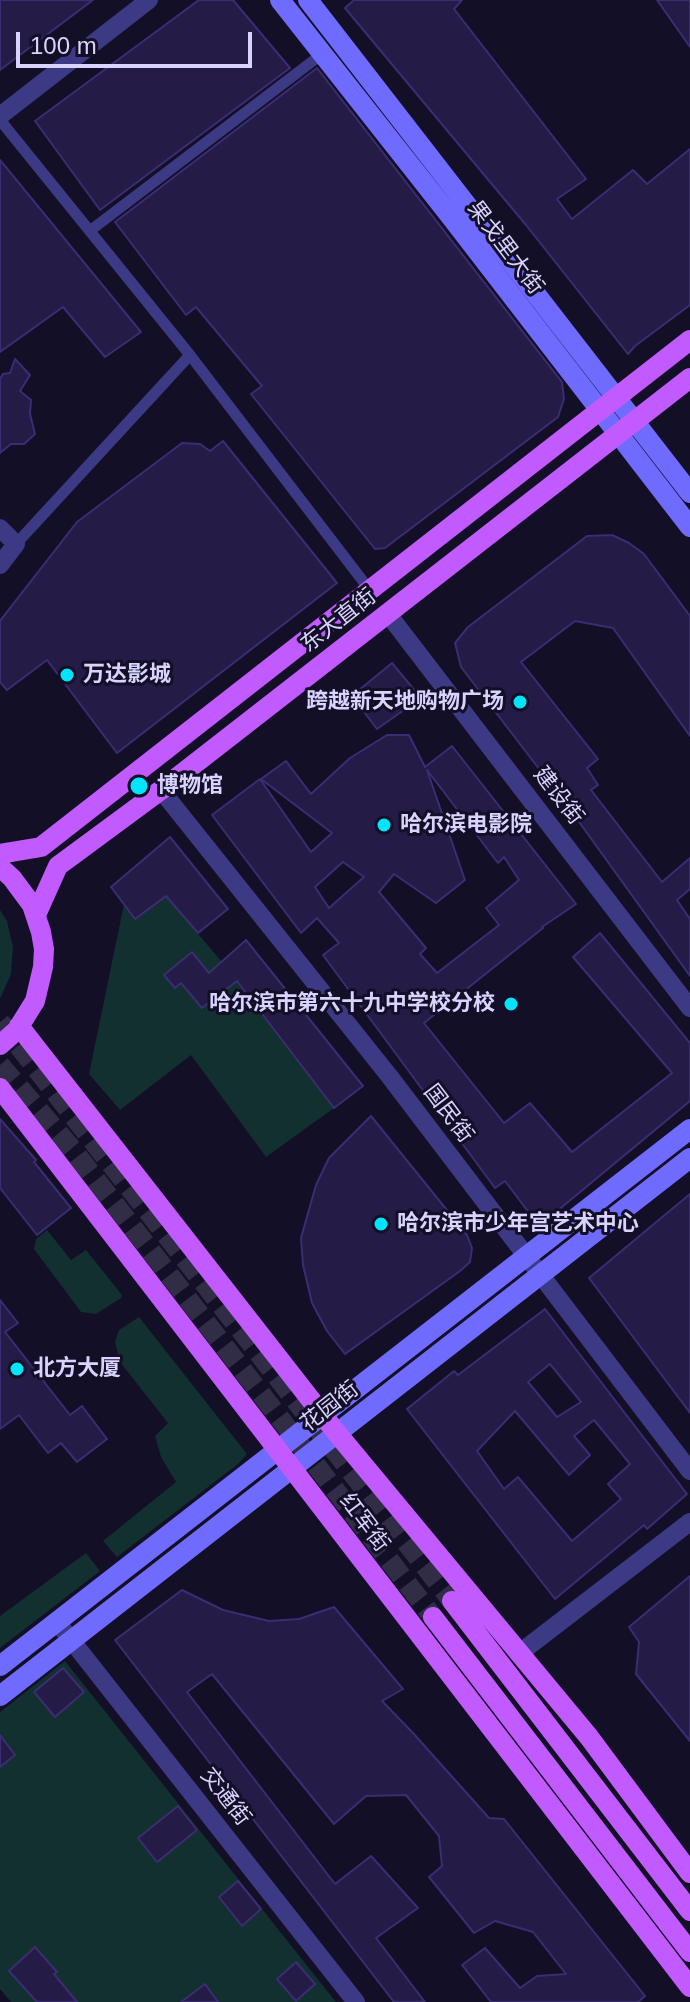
<!DOCTYPE html>
<html>
<head>
<meta charset="utf-8">
<style>
	body { margin:0 }
	#map { position:relative; width:690px; height:2002px; overflow:hidden; background:#130f26; font-family:Helvetica,sans-serif }
	canvas { display:block }
	.scale { position:absolute; left:16px; top:32px; width:236px; height:36px; box-sizing:border-box; border:4px solid #d9d4ff; border-top:0; padding-left:10px; font-size:24px; line-height:28px; white-space:nowrap; color:#d9d4ff; -webkit-text-stroke:6px #130f26; paint-order:stroke }
</style>
</head>
<body>
<div id="map">
<canvas width="690" height="2002"></canvas>
<div class="scale">100 m</div>
</div>
<script>
const ctx = document.querySelector('canvas').getContext('2d');
ctx.lineJoin = 'round';
function fillPath(path, color) {
  ctx.fillStyle = color;
  ctx.fill(path, 'evenodd');
}
function shape(rows) {
  const path = new Path2D();
  for (const r of rows) {
    path.moveTo(r[0], r[1]);
    for (let i = 2; i < r.length; i += 2) path.lineTo(r[i], r[i + 1]);
  }
  return path;
}
function trace(path, color, width, dash) {
  ctx.strokeStyle = color;
  ctx.lineWidth = width;
  ctx.lineCap = dash ? 'butt' : 'round';
  ctx.setLineDash(dash || []);
  ctx.stroke(path);
}
function write(font, color, halo, rows, align = 'center') {
  ctx.font = font + ' Helvetica,"Noto Sans SC",sans-serif';
  ctx.lineWidth = 6;
  ctx.setLineDash([]);
  ctx.textBaseline = 'middle';
  ctx.strokeStyle = halo;
  ctx.fillStyle = color;
  for (const [text, x, y, turn = 0] of rows) {
    ctx.save();
    ctx.translate(x, y);
    ctx.rotate((+turn || 0) * Math.PI / 180);
    ctx.textAlign = isNaN(turn) ? turn : align;
    if (halo) ctx.strokeText(text, 0, 0);
    ctx.fillText(text, 0, 0);
    ctx.restore();
  }
}
const green = shape([
	[166,896,222,962,334,1108,266,1157,191,1055,120,1110,89,1074,124,904,136,919],
	[0,910,7,921,13,947,11,974,0,999],
	[47,1230,71,1260,86,1250,122,1295,121,1298,96,1314,81,1312,34,1249,36,1239],
	[139,1317,247,1454,238,1464,117,1557,103,1541,176,1482,161,1457,155,1436,168,1423,120,1362,115,1342,119,1330],
	[86,1553,100,1571,0,1648,0,1616],
	[65,1661,336,2002,11,2002,0,1989,0,1712]
]);
const building = shape([
	[0,0,93,0,0,70,0,0],
	[199,0,233,0,290,68,100,210,35,121,199,0],
	[354,0,462,0,454,9,586,179,557,199,572,219,633,170,647,184,690,149,690,305,635,346,628,354,526,225,345,8,354,0],
	[657,0,690,0,690,47,657,0],
	[317,68,562,382,564,399,558,417,385,548,375,549,251,394,262,386,196,307,186,315,115,222,317,68],
	[0,160,141,332,105,357,63,307,0,352,0,160],
	[15,359,30,375,20,391,31,400,30,414,35,434,24,444,11,444,0,453,0,379,3,374,10,373,15,359],
	[223,441,337,583,117,753,47,660,7,690,0,682,0,621,77,522,182,443,200,444,210,451,223,441],
	[612,535,629,543,644,554,690,616,690,736,613,628,575,621,521,662,598,759,587,768,598,785,591,790,662,882,690,858,690,889,677,900,690,919,690,976,569,808,461,667,455,643,468,627,587,536,612,535],
	[392,663,421,698,377,729,358,704,359,690,392,663],
	[387,735,409,735,425,767,452,746,576,904,542,927,543,928,424,1023,504,1123,530,1103,572,1152,672,1073,573,957,600,933,690,1043,690,1101,539,1226,505,1181,495,1188,323,955,339,943,317,918,301,933,212,815,260,779,311,852,332,833,261,779,286,761,311,794,350,758,387,735],
	[427,770,498,863,504,857,519,880,486,908,499,925,437,973,420,954,426,948,379,892,394,874,436,903,465,880,427,770],
	[343,862,364,877,329,908,315,887,343,862],
	[170,837,228,909,198,933,166,896,135,919,111,887,170,837],
	[246,940,363,1086,334,1108,237,981,202,1008,181,983,175,988,164,975,192,952,209,973,246,940],
	[371,1116,467,1235,472,1248,470,1262,460,1271,345,1354,327,1331,312,1303,303,1265,301,1238,316,1185,329,1158,371,1116],
	[0,1119,36,1160,34,1162,71,1208,37,1235,0,1188,0,1119],
	[690,1194,690,1413,589,1278,690,1194],
	[0,1300,18,1323,5,1332,70,1415,82,1406,107,1439,77,1462,61,1443,48,1453,19,1415,0,1429,0,1300],
	[545,1309,687,1494,647,1529,644,1525,555,1599,407,1409,454,1371,458,1375,545,1309],
	[550,1364,581,1402,557,1417,528,1382,550,1364],
	[515,1411,569,1475,590,1455,574,1436,594,1420,630,1464,608,1484,621,1499,572,1541,518,1477,504,1489,477,1451,515,1411],
	[690,1576,690,1741,636,1674,639,1642,629,1627,690,1576],
	[182,1590,223,1610,269,1621,299,1619,334,1607,403,1689,382,1701,413,1733,489,1818,504,1819,645,1996,638,2002,491,2002,462,1965,485,1948,520,1988,537,1976,566,1974,533,1932,495,1921,474,1933,429,1877,442,1866,439,1836,406,1795,366,1796,334,1824,212,1674,187,1692,335,1884,371,1856,418,1908,376,1938,425,2002,394,2002,115,1640,182,1590],
	[63,1668,84,1692,55,1717,34,1692,63,1668],
	[0,1735,15,1755,0,1767,0,1735],
	[178,1806,197,1830,157,1862,138,1838,178,1806],
	[238,1881,261,1909,242,1926,219,1897,238,1881],
	[35,1947,57,1972,54,1974,77,2002,37,2002,9,1971,35,1947],
	[296,1962,315,1984,296,2001,277,1979,296,1962],
	[205,1984,218,2002,181,2002,205,1984]
]);
const primaryTunnel = shape([
	[0,1022,452,1601],
	[0,1065,73,1150,433,1617]
]);
const pedestrian = shape([
	[0,120,190,355,369,589],
	[91,230,322,54],
	[16,544,190,355]
]);
const tertiary = shape([
	[0,116,149,0],
	[0,528,16,544,0,565],
	[388,614,690,1008],
	[161,790,390,1077,690,1471],
	[57,1622,356,2002],
	[521,1652,690,1522]
]);
const secondary = shape([
	[280,0,451,217,690,527],
	[308,0,690,493],
	[0,1666,690,1129],
	[0,1696,690,1158]
]);
const primary = shape([
	[0,854,41,847,690,340],
	[0,867,12,878,32,905,41,932,44,949,43,967,35,1001,17,1030,0,1045],
	[36,915,58,866,161,790,690,378],
	[19,1026,336,1432,589,1737,690,1873],
	[0,1088,690,1987],
	[452,1601,690,1911],
	[433,1617,690,1952]
]);
const markers = [
	[67,675,8,"#00e5ff"],
	[520,702,8,"#00e5ff"],
	[139,786,10,"#00e5ff"],
	[384,825,8,"#00e5ff"],
	[511,1004,8,"#00e5ff"],
	[381,1224,8,"#00e5ff"],
	[17,1369,8,"#00e5ff"]
];
const streetNames = [
	["果戈里大街",505,248,53],
	["东大直街",339,621,-38],
	["建设街",558,796,52],
	["国民街",448,1114,53],
	["花园街",330,1407,-38],
	["红军街",364,1523,53],
	["交通街",225,1797,52]
];
const poiNames = [
	["万达影城",83,675],
	["跨越新天地购物广场",504,702,"right"],
	["博物馆",157,786],
	["哈尔滨电影院",400,825],
	["哈尔滨市第六十九中学校分校",495,1004,"right"],
	["哈尔滨市少年宫艺术中心",397,1224],
	["北方大厦",33,1369]
];
fillPath(green, '#12302f');
fillPath(building, '#241b47');
trace(building, '#3b2d73', 2);
trace(primaryTunnel, '#312d47', 20, [20, 10]);
trace(pedestrian, '#3d3a85', 11);
trace(tertiary, '#3d3a85', 18);
trace(secondary, '#6f6bff', 20);
trace(primary, '#c25bff', 20);
for (const [x, y, r, color] of markers) {
  const dot = new Path2D();
  dot.arc(x, y, r, 0, 2 * Math.PI);
  ctx.fillStyle = color;
  ctx.fill(dot);
  trace(dot, '#130f26', 3);
}
write('22px', '#d9d4ff', '#130f26', streetNames);
write('bold 22px', '#d9d4ff', '#130f26', poiNames, 'left');
</script>
</body>
</html>
